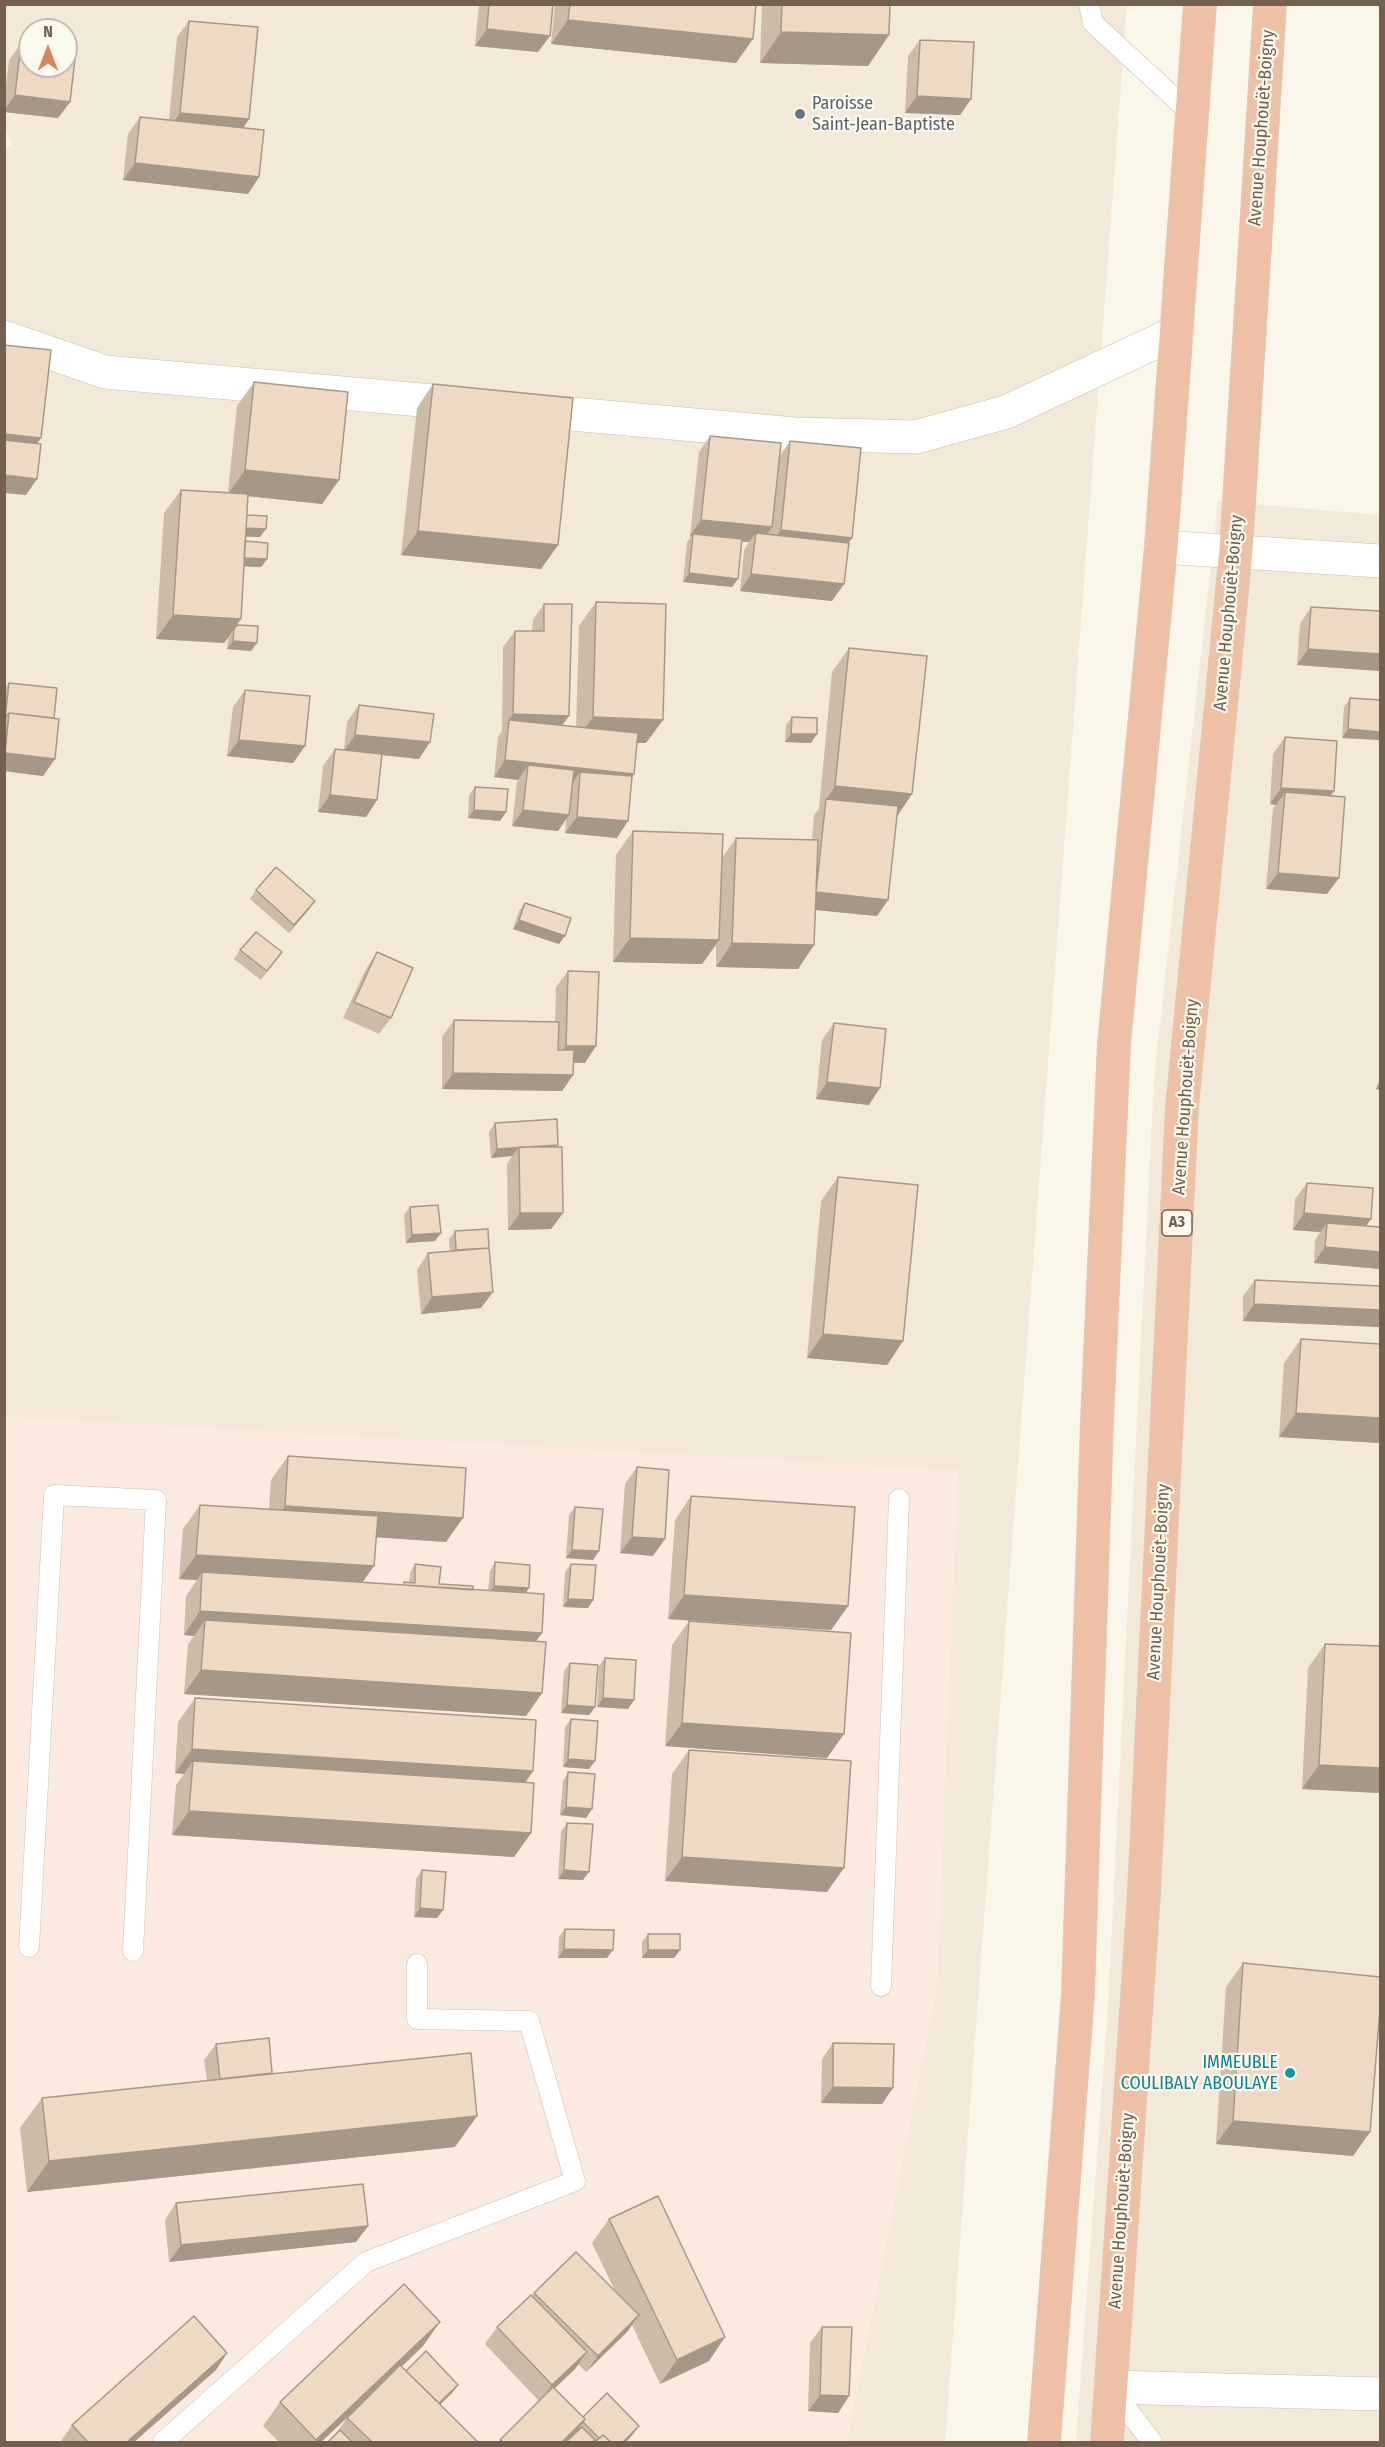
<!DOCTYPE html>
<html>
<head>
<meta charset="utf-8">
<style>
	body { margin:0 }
	#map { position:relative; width:1385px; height:2447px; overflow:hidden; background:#fbf6ea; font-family:"Fira Sans Condensed",sans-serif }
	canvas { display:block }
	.frame { position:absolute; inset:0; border:6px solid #736050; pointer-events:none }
	.north { position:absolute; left:18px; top:18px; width:60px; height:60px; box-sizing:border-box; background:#fdfaf0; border:2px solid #c6bcb0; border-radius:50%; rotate:0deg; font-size:16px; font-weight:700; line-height:24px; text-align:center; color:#736050 }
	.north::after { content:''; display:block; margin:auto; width:21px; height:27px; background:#d8845c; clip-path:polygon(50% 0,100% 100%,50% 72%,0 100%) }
</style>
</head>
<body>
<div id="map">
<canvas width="1385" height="2447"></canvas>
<div class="frame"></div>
<div class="north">N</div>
</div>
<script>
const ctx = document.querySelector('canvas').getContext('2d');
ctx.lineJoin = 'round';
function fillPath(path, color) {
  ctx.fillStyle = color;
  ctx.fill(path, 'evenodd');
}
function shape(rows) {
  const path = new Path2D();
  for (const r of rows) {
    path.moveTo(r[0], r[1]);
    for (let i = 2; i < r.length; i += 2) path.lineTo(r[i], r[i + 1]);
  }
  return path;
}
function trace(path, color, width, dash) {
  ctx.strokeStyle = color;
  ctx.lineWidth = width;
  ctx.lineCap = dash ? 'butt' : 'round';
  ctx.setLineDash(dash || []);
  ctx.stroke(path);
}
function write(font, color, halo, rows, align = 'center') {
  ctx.font = font + ' "Fira Sans Condensed",sans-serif';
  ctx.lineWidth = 4.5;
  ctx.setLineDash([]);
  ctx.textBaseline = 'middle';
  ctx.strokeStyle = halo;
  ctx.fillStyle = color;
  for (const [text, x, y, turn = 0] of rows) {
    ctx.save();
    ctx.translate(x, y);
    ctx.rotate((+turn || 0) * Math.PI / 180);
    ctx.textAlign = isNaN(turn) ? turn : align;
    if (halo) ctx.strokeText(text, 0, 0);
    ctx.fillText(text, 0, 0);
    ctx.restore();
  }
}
const residential = shape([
	[5,5,1127,5,945,2442,5,2442,4,150,12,144,4,128],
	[30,30,66,30,66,66,30,66],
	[1218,501,1380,515,1380,2442,1076,2442,1108,2006,1154,1078]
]);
const commercial = shape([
	[4,1416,958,1470,937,1988,847,2442,5,2442]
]);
const lane = shape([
	[1089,4,1093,23,1194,116],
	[29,1947,54,1495,156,1500,133,1951],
	[881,1986,899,1499],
	[1110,2387,1152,2442],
	[163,2442,366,2262,575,2181,529,2021,417,2019,417,1964]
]);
const street = shape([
	[4,337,105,372,466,404],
	[527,410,795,434,916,437,1006,412,1177,332],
	[1161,547,1380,561],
	[1110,2387,1380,2394]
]);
const highway = shape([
	[1044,2442,1078,1994,1097,1421,1114,1044,1161,547,1200,4],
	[1107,2442,1144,1893,1182,1107,1236,550,1270,4]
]);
const wall = shape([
	[479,4,553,4,538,52,475,46],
	[555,4,756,4,736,63,551,44],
	[762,4,890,4,889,35,868,66,760,63],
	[189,21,243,128,259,177,248,194,123,180,128,134,140,117,169,120,177,37],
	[920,40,971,99,960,115,905,113,908,56],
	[21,44,70,102,58,118,4,112,4,103,9,60],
	[254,382,339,480,322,504,248,496,247,515,260,537,246,536,245,541,267,559,261,567,244,566,241,619,237,625,251,651,227,649,228,638,224,643,156,639,164,513,181,490,228,492,237,406],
	[433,384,558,545,541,569,401,555,417,408],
	[710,436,780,456,790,441,852,538,848,543,832,601,740,591,744,550,749,542,742,542,732,587,683,582,687,542,691,537,690,536,699,452],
	[596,602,646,743,637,743,634,774,632,778,617,838,565,833,566,819,558,831,512,826,517,782,518,780,494,777,498,737,502,731,503,647,515,631,532,631,533,620,544,604,569,716,562,725,576,727,579,626],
	[1311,607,1380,611,1380,671,1297,665,1300,624],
	[849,648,897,816,888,900,877,916,816,910,814,945,798,969,716,967,716,945,702,964,613,962,616,855,633,831,722,858,736,838,812,840,814,815,819,809,832,672],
	[9,683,54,718,43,776,4,771,4,689],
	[245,690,305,746,293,763,227,756,233,707],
	[1350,698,1380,700,1380,740,1342,738,1344,707],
	[359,705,430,742,419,759,382,755,377,800,366,817,318,812,323,766,335,749,344,750,347,722],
	[792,717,811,743,785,742,786,725],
	[1285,737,1331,796,1327,894,1266,889,1273,808,1276,805,1270,804,1273,754],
	[475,787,506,812,500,821,468,818,469,795],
	[256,890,309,909,289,933,250,899],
	[525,903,559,944,513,929,519,911],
	[240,950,282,952,261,980,234,959],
	[377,952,391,1018,379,1034,343,1018,366,969],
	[568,971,585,1063,574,1062,573,1075,562,1091,442,1089,442,1037,454,1020,555,1022,556,987],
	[834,1023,869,1105,816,1099,822,1040],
	[1380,1077,1380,1090,1376,1089],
	[495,1123,558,1145,557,1147,563,1213,551,1229,508,1230,507,1164,512,1156,491,1158,489,1132],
	[838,1177,903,1341,887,1365,807,1358,821,1201],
	[1307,1183,1366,1226,1380,1227,1380,1269,1314,1263,1315,1240,1320,1232,1293,1230,1295,1199],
	[410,1207,435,1241,406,1243,404,1215],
	[455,1231,481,1308,421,1314,417,1270,428,1253,450,1251,449,1239],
	[1255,1280,1380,1286,1380,1327,1243,1321,1243,1296],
	[1301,1339,1380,1344,1380,1443,1279,1437,1284,1363],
	[288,1456,446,1542,376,1537,363,1582,402,1585,404,1582,409,1582,410,1573,415,1564,439,1584,473,1590,488,1591,490,1571,495,1562,529,1588,525,1593,536,1641,542,1693,526,1716,184,1694,188,1644,194,1636,184,1635,186,1596,197,1580,179,1579,183,1529,200,1505,269,1509,271,1480],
	[637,1467,653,1556,620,1553,625,1484],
	[691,1496,848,1606,831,1630,668,1619,675,1520],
	[575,1507,599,1551,593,1560,566,1558,569,1515],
	[571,1564,593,1600,588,1608,563,1607,565,1572],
	[689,1621,827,1758,665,1746,672,1645],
	[1325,1644,1380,1646,1380,1793,1302,1789,1308,1668],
	[605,1658,634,1700,628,1709,597,1707,599,1666],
	[570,1663,595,1707,589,1715,561,1713,564,1671],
	[195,1698,533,1771,525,1783,531,1833,514,1857,172,1835,176,1785,184,1774,175,1773,178,1722],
	[571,1719,595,1761,589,1769,563,1767,565,1727],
	[689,1750,827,1892,665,1881,672,1774],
	[568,1772,592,1809,586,1818,560,1815,563,1781],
	[567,1823,583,1880,558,1879,561,1832],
	[422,1870,443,1910,437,1918,414,1917,416,1879],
	[565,1929,607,1958,558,1958,559,1937],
	[648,1934,680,1950,674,1958,642,1958,642,1942],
	[1243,1963,1370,2132,1353,2156,1216,2144,1226,1987],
	[833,2043,882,2104,821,2103,822,2059],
	[216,2044,272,2074,455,2147,27,2192,20,2128,42,2098,207,2080,204,2060],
	[1380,2098,1380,2177,1379,2177,1380,2099],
	[176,2203,368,2226,356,2242,169,2262,165,2220],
	[609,2219,709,2361,660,2384,632,2325,627,2332,586,2372,578,2364,575,2369,554,2389,583,2417,639,2426,633,2434,626,2442,499,2442,539,2401,485,2344,497,2327,532,2296,534,2293,616,2293,592,2243],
	[822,2327,849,2396,838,2413,808,2411,810,2343],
	[423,2346,402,2367,406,2371,452,2393,440,2405,478,2442,328,2442,335,2435,347,2418,321,2442,279,2442,263,2426,280,2402],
	[227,2353,216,2370,134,2442,62,2442,61,2441,72,2425]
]);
const shadedWall = shape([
	[568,20,753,39,736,63,551,44],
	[487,29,550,36,538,52,475,46],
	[781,32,889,35,868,66,760,63],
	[15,95,70,102,58,118,4,112,4,111],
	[917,96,971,99,960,115,905,113],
	[180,113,249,119,238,136,168,129],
	[135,163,259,177,248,194,123,180],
	[4,434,41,438,30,454,4,451],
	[245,470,339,480,322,504,228,494],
	[4,475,37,479,26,495,4,493],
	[701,520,772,527,761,543,756,533,749,542,693,537,693,534,691,537,690,536],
	[238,527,266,529,260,537,232,536],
	[781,530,852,538,840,555,769,547],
	[418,531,558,545,541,569,401,555],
	[237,557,267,559,261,567,231,566],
	[689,573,738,579,732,587,683,582],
	[751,574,844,584,832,601,740,591],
	[173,615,241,619,224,643,156,639],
	[233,641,257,643,251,651,227,649],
	[1308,649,1380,654,1380,671,1297,665],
	[513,714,569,716,557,732,509,720,501,731],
	[593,717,663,720,646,743,576,741],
	[1348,729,1380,732,1380,740,1342,738],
	[791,734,817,734,811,743,785,742],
	[355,735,430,742,419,759,344,751],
	[239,740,305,746,293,763,227,756],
	[5,753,55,759,43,776,4,771],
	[505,760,634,774,622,791,580,772,571,785,528,765,518,780,494,777],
	[835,786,912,794,896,818,826,800],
	[1281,788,1334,791,1323,808,1285,792,1276,805,1270,804],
	[330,795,377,800,366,817,318,812],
	[474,810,506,812,500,821,468,818],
	[523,810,569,815,558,831,512,826],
	[577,817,628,821,617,838,565,833],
	[1278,873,1339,878,1327,894,1266,889],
	[816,892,888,900,877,916,805,909],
	[315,901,309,909,289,933,294,925],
	[519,920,565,936,559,944,513,929],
	[630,938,719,940,702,964,613,962],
	[732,943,814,945,798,969,716,967],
	[566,1046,596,1046,585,1063,554,1062],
	[453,1073,573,1075,562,1091,442,1089],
	[827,1082,880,1088,869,1105,816,1099],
	[1380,1082,1380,1090,1376,1089],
	[518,1148,512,1156,491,1158,497,1149],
	[520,1213,563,1213,551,1229,508,1230],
	[1304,1213,1371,1219,1359,1236,1327,1223,1320,1232,1293,1230],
	[441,1233,435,1241,406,1243,412,1235],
	[1325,1247,1380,1252,1380,1269,1314,1263],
	[493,1292,481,1308,421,1314,432,1297],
	[1254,1304,1380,1310,1380,1327,1243,1321],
	[823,1334,903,1341,887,1365,807,1358],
	[1296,1413,1380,1418,1380,1443,1279,1437],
	[285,1506,463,1518,446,1542,268,1530],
	[632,1537,665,1539,653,1556,620,1553],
	[572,1550,599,1551,593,1560,566,1558],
	[196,1555,374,1566,357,1590,202,1572,197,1580,179,1579],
	[494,1586,529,1588,523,1597,488,1595],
	[684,1595,848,1606,831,1630,668,1619],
	[568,1599,593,1600,588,1608,563,1607],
	[200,1611,542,1633,525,1657,205,1620,194,1636,184,1635],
	[201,1670,542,1693,526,1716,184,1694],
	[603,1698,634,1700,628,1709,597,1707],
	[567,1705,595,1707,589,1715,561,1713],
	[682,1723,844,1734,827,1758,665,1746],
	[192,1749,533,1771,517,1795,193,1761,184,1774,175,1773],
	[568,1759,595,1761,589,1769,563,1767],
	[1319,1765,1380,1768,1380,1793,1302,1789],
	[566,1807,592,1809,586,1818,560,1815],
	[189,1811,531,1833,514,1857,172,1835],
	[682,1857,844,1868,827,1892,665,1881],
	[564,1870,589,1872,583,1880,558,1879],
	[420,1908,443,1910,437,1918,414,1917],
	[564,1949,613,1950,607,1958,558,1958],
	[648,1950,680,1950,674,1958,642,1958],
	[833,2087,893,2088,882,2104,821,2103],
	[477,2116,455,2147,27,2192,49,2161],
	[1233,2121,1370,2132,1353,2156,1216,2144],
	[368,2226,356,2242,169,2262,181,2245],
	[639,2315,627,2332,586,2372,598,2356],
	[440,2322,423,2346,321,2442,314,2442],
	[725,2337,709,2361,660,2384,677,2360],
	[587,2352,575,2369,540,2402,552,2385],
	[227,2353,216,2370,134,2442,127,2442],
	[458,2385,452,2393,426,2418,431,2410],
	[820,2395,849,2396,838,2413,808,2411],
	[585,2419,574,2436,567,2442,562,2442],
	[639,2426,633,2434,626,2442,623,2442]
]);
const building = shape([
	[489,4,553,4,550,36,487,29,489,4],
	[570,4,756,4,753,39,568,20,570,4],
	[782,4,890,4,889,35,781,32,782,4],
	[189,21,258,27,249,119,180,113,189,21],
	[920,40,974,42,971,99,917,96,920,40],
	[21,44,30,45,30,66,66,66,66,49,76,50,70,102,15,95,21,44],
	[140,117,264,130,259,177,135,163,140,117],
	[4,345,51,350,41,438,4,434,4,345],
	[254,382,348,392,339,480,245,470,254,382],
	[433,384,573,398,558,545,418,531,433,384],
	[710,436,781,443,772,527,701,520,710,436],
	[4,440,41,444,37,479,4,475,4,440],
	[790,441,861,448,852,538,781,530,790,441],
	[181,490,248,494,241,619,173,615,181,490],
	[247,515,267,516,266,529,246,528,247,515],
	[756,533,849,543,844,584,751,574,756,533],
	[693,534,742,539,738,579,689,573,693,534],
	[245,541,268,543,267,559,244,558,245,541],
	[596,602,666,604,663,720,593,717,596,602],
	[544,604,572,604,569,716,513,714,515,631,544,631,544,604],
	[1311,607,1380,611,1380,654,1308,649,1311,607],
	[237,625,258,626,257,643,233,641,234,629,237,625],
	[849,648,927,656,912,794,835,786,849,648],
	[9,683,57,688,54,718,9,713,5,718,9,683],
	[245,690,310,696,305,746,239,740,245,690],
	[1350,698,1380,700,1380,732,1348,729,1350,698],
	[359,705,434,714,430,742,355,735,359,705],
	[9,713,59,719,55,759,5,753,9,713],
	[792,717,817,718,817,734,791,734,792,717],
	[509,720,638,733,634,774,505,760,509,720],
	[1285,737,1337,741,1334,791,1281,788,1285,737],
	[335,749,382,754,377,800,330,795,335,749],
	[528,765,574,770,569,815,523,810,528,765],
	[580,772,632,776,628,821,577,817,580,772],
	[475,787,508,789,506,812,474,810,475,787],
	[1285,792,1345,797,1339,878,1278,873,1285,792],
	[826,799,898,806,888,900,816,892,826,799],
	[633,831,723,834,719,940,630,938,633,831],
	[736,838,818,840,814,945,732,943,736,838],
	[276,867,315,901,294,925,256,890,276,867],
	[525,903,571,918,565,936,519,920,525,903],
	[256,932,282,952,267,971,240,950,256,932],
	[377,952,413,968,391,1018,354,1002,377,952],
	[568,971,599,972,596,1046,566,1046,568,971],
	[454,1020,559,1022,558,1050,574,1050,573,1075,453,1073,454,1020],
	[834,1023,886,1029,880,1088,827,1082,834,1023],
	[557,1119,558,1145,497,1149,495,1123,557,1119],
	[519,1147,562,1147,563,1213,520,1213,519,1147],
	[838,1177,918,1185,903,1341,823,1334,838,1177],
	[1307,1183,1373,1188,1371,1219,1304,1213,1307,1183],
	[438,1205,441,1233,412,1235,410,1207,438,1205],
	[1327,1223,1380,1227,1380,1252,1325,1247,1327,1223],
	[488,1229,489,1248,456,1250,455,1231,488,1229],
	[489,1248,493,1292,432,1297,428,1253,489,1248],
	[1255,1280,1380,1286,1380,1310,1254,1304,1255,1280],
	[1301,1339,1380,1344,1380,1418,1296,1413,1301,1339],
	[288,1456,466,1468,463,1518,285,1506,288,1456],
	[637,1467,669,1470,665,1539,632,1537,637,1467],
	[691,1496,855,1507,848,1606,684,1595,691,1496],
	[200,1505,378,1516,374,1566,196,1555,200,1505],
	[575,1507,603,1509,599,1551,572,1550,575,1507],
	[495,1562,530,1565,529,1588,494,1586,495,1562],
	[415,1564,441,1567,439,1584,473,1586,473,1590,404,1585,404,1582,415,1583,415,1564],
	[571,1564,596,1565,593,1600,568,1599,571,1564],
	[202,1572,544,1594,542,1633,200,1611,202,1572],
	[205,1620,546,1642,542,1693,201,1670,205,1620],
	[689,1621,851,1633,844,1734,682,1723,689,1621],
	[1325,1644,1380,1646,1380,1768,1319,1765,1325,1644],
	[605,1658,636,1660,634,1700,603,1698,605,1658],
	[570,1663,598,1665,595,1707,567,1705,570,1663],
	[195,1698,536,1720,533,1771,192,1749,195,1698],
	[571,1719,598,1721,595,1761,568,1759,571,1719],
	[689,1750,851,1761,844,1868,682,1857,689,1750],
	[193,1761,534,1783,531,1833,189,1811,193,1761],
	[568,1772,595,1774,592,1809,566,1807,568,1772],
	[567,1823,593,1824,589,1872,564,1870,567,1823],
	[422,1870,446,1872,443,1910,420,1908,422,1870],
	[565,1929,614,1930,613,1950,564,1949,565,1929],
	[648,1934,680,1934,680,1950,648,1950,648,1934],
	[1243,1963,1380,1977,1380,2009,1370,2132,1233,2121,1243,1963],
	[269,2038,272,2073,220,2079,216,2044,269,2038],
	[833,2043,894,2044,893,2088,833,2087,833,2043],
	[471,2053,477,2116,49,2161,42,2098,471,2053],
	[363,2184,368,2226,181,2245,176,2203,363,2184],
	[658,2196,725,2337,677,2360,609,2219,658,2196],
	[576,2252,639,2315,598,2356,534,2293,576,2252],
	[404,2284,440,2322,316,2440,280,2402,404,2284],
	[531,2295,587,2352,552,2385,497,2327,531,2295],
	[194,2316,227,2353,127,2442,88,2442,72,2425,194,2316],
	[822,2327,852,2327,849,2396,820,2395,822,2327],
	[426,2351,458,2385,439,2403,406,2371,426,2351],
	[400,2365,478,2442,372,2442,347,2418,400,2365],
	[553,2387,585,2419,562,2442,503,2442,500,2440,553,2387],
	[607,2393,639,2426,623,2442,611,2442,603,2435,599,2438,583,2422,585,2419,583,2417,607,2393],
	[582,2427,595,2440,592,2442,566,2442,582,2427],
	[340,2430,352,2442,328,2442,340,2430],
	[603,2435,611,2442,595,2442,603,2435]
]);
const markers = [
	[800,114,6,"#6b7280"],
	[1290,2073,6,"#0f9aa8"]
];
const shields = [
	[1177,1223,30]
];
const shieldNames = [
	["A3",1177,1223]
];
const worshipNames = [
	["Paroisse",812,104],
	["Saint-Jean-Baptiste",812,125]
];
const streetNames = [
	["Avenue Houphouët-Boigny",1262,128,-86],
	["Avenue Houphouët-Boigny",1229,613,-85],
	["Avenue Houphouët-Boigny",1186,1097,-86],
	["Avenue Houphouët-Boigny",1159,1582,-87],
	["Avenue Houphouët-Boigny",1122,2211,-86]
];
const cultureNames = [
	["IMMEUBLE",1278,2063],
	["COULIBALY ABOULAYE",1278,2084]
];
fillPath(residential, '#f2e9d9');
fillPath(commercial, '#faeadf');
trace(lane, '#ccbfb1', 21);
trace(street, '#ccbfb1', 34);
trace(highway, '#d8d2ce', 34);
trace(lane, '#fff', 20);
trace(street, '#fff', 33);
trace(highway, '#eec1a7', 33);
fillPath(wall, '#ccbba9');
fillPath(shadedWall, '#a69889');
fillPath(building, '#edd9c4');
trace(building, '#a69889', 1.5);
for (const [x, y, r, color] of markers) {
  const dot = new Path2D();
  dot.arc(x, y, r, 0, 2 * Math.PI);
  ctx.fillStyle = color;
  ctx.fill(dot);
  trace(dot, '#fdfaf0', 2);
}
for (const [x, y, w] of shields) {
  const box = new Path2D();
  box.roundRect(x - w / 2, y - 13, w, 26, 4.5);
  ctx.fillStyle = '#fdfaf0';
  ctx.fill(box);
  trace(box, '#736050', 1.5);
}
write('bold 16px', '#736050', null, shieldNames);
write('18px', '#5b616d', '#fdfaf0', worshipNames, 'left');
write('18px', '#736050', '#fdfaf0', streetNames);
write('18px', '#0d838f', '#fdfaf0', cultureNames, 'right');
</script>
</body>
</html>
